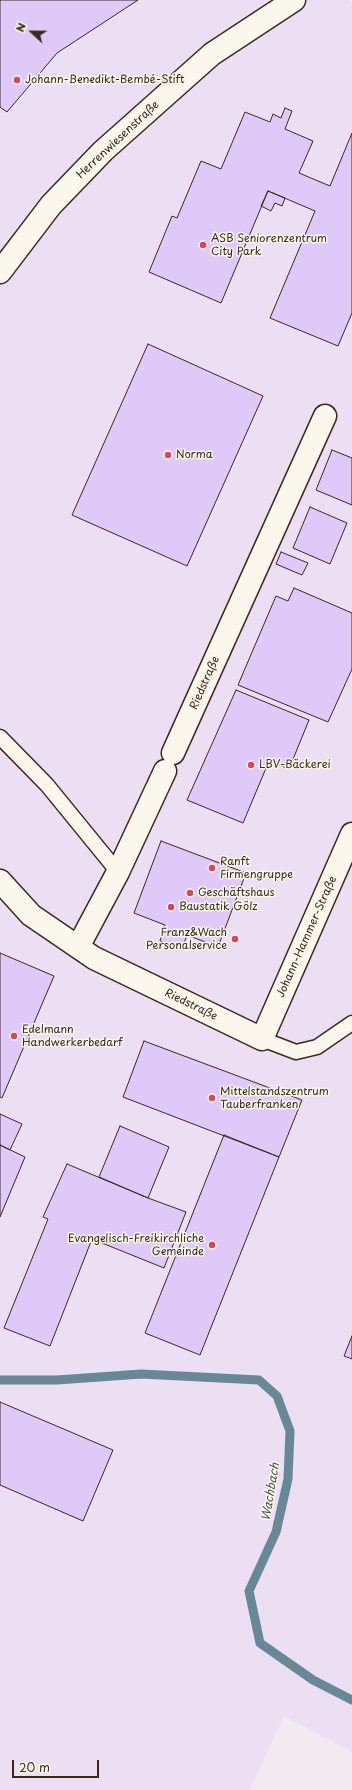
<!DOCTYPE html>
<html>
<head>
<meta charset="utf-8">
<style>
	body { margin:0 }
	#map { position:relative; width:352px; height:1790px; overflow:hidden; background:#f3e9f0; font-family:"Playpen Sans",sans-serif }
	canvas { display:block }
	.north { position:absolute; left:12px; top:12px; width:40px; height:40px; -webkit-text-stroke:3px #fbf7ec; paint-order:stroke; rotate:292deg; font-size:11px; font-weight:700; line-height:16px; text-align:center; color:#3b2a1e }
	.north::after { content:''; display:block; margin:auto; width:14px; height:18px; background:#3b2a1e; clip-path:polygon(50% 0,100% 100%,50% 72%,0 100%) }
	.scale { position:absolute; left:12px; top:1760px; width:87px; height:18px; box-sizing:border-box; border:2px solid #3b2a1e; border-top:0; padding-left:5px; font-size:12px; line-height:14px; white-space:nowrap; color:#3b2a1e; -webkit-text-stroke:3px #fbf7ec; paint-order:stroke }
</style>
</head>
<body>
<div id="map">
<canvas width="352" height="1790"></canvas>
<div class="north">N</div>
<div class="scale">20 m</div>
</div>
<script>
const ctx = document.querySelector('canvas').getContext('2d');
ctx.lineJoin = 'round';
function fillPath(path, color) {
  ctx.fillStyle = color;
  ctx.fill(path, 'evenodd');
}
function shape(rows) {
  const path = new Path2D();
  for (const r of rows) {
    path.moveTo(r[0], r[1]);
    for (let i = 2; i < r.length; i += 2) path.lineTo(r[i], r[i + 1]);
  }
  return path;
}
function trace(path, color, width, dash) {
  ctx.strokeStyle = color;
  ctx.lineWidth = width;
  ctx.lineCap = dash ? 'butt' : 'round';
  ctx.setLineDash(dash || []);
  ctx.stroke(path);
}
function write(font, color, halo, rows, align = 'center') {
  ctx.font = font + ' "Playpen Sans",sans-serif';
  ctx.lineWidth = 3;
  ctx.setLineDash([]);
  ctx.textBaseline = 'middle';
  ctx.strokeStyle = halo;
  ctx.fillStyle = color;
  for (const [text, x, y, turn = 0] of rows) {
    ctx.save();
    ctx.translate(x, y);
    ctx.rotate((+turn || 0) * Math.PI / 180);
    ctx.textAlign = isNaN(turn) ? turn : align;
    if (halo) ctx.strokeText(text, 0, 0);
    ctx.fillText(text, 0, 0);
    ctx.restore();
  }
}
const built = shape([
	[0,0,348,0,352,2,352,1752,284,1716,250,1790,0,1790]
]);
const stream = shape([
	[0,1380,57,1380,141,1374,259,1380,277,1396,290,1431,288,1479,276,1532,249,1591,260,1643,313,1680,352,1700]
]);
const building = shape([
	[0,0,138,0,57,53,7,112,0,107,0,0],
	[285,108,292,111,285,129,313,141,299,173,330,186,352,133,352,313,338,346,270,318,315,211,268,191,221,303,149,272,172,216,177,218,201,161,221,169,245,112,270,122,273,114,281,118,285,108],
	[268,191,285,198,282,206,275,203,271,211,261,206,268,191],
	[148,344,263,396,187,566,72,515,148,344],
	[332,450,352,458,352,505,316,490,332,450],
	[310,507,347,523,330,564,293,548,310,507],
	[281,552,308,563,302,575,276,564,281,552],
	[294,588,352,613,352,669,328,722,238,685,276,596,288,601,294,588],
	[236,690,309,720,289,769,269,761,243,823,187,800,236,690],
	[161,841,246,873,218,947,187,935,182,949,160,941,165,925,134,913,161,841],
	[0,953,54,976,2,1098,0,1097,0,953],
	[144,1041,302,1100,279,1157,123,1097,144,1041],
	[0,1114,22,1124,10,1150,0,1145,0,1114],
	[120,1126,169,1147,148,1198,99,1177,120,1126],
	[224,1135,279,1157,200,1355,145,1333,224,1135],
	[0,1145,25,1157,0,1217,0,1145],
	[67,1164,148,1198,186,1212,164,1268,92,1239,50,1346,4,1328,48,1219,43,1217,67,1164],
	[352,1336,352,1359,344,1356,352,1336],
	[0,1402,113,1450,83,1521,0,1485,0,1402]
]);
const service = shape([
	[0,737,47,785,118,872],
	[262,1039,296,1052,317,1047,352,1023]
]);
const minor = shape([
	[173,753,325,416],
	[0,881,31,915,94,958,262,1039,352,834],
	[78,947,118,872,165,771]
]);
const tertiary = shape([
	[0,272,51,205,103,151,212,54,294,0]
]);
const markers = [
	[17,80,4,"#d1495b"],
	[203,245,4,"#d1495b"],
	[168,455,4,"#d1495b"],
	[251,765,4,"#d1495b"],
	[212,868,4,"#d1495b"],
	[190,893,4,"#d1495b"],
	[171,907,4,"#d1495b"],
	[235,939,4,"#d1495b"],
	[14,1036,4,"#d1495b"],
	[212,1098,4,"#d1495b"],
	[212,1245,4,"#d1495b"]
];
const poiNames = [
	["Johann-Benedikt-Bembé-Stift",25,80],
	["ASB Seniorenzentrum",211,239],
	["City Park",211,252],
	["Norma",176,455],
	["LBV-Bäckerei",259,765],
	["Ranft",220,862],
	["Firmengruppe",220,875],
	["Geschäftshaus",198,893],
	["Baustatik Gölz",179,907],
	["Franz&Wach",227,933,"right"],
	["Personalservice",227,946,"right"],
	["Edelmann",22,1030],
	["Handwerkerbedarf",22,1043],
	["Mittelstandszentrum",220,1092],
	["Tauberfranken",220,1105],
	["Evangelisch-Freikirchliche",204,1239,"right"],
	["Gemeinde",204,1252,"right"]
];
const streetNames = [
	["Herrenwiesenstraße",118,140,-43],
	["Riedstraße",205,683,-66],
	["Johann-Hammer-Straße",307,937,-66],
	["Riedstraße",191,1005,26]
];
const waterNames = [
	["Wachbach",271,1492,-80]
];
fillPath(built, '#eddff3');
trace(stream, '#688897', 9);
fillPath(building, '#dfc9f9');
trace(building, '#3b2a1e', 1);
trace(service, '#3b2a1e', 17);
trace(minor, '#3b2a1e', 25);
trace(tertiary, '#3b2a1e', 25);
trace(service, '#fbf7ec', 14);
trace(minor, '#fbf7ec', 22);
trace(tertiary, '#fbf7ec', 22);
for (const [x, y, r, color] of markers) {
  const dot = new Path2D();
  dot.arc(x, y, r, 0, 2 * Math.PI);
  ctx.fillStyle = color;
  ctx.fill(dot);
  trace(dot, '#fbf7ec', 1.5);
}
write('11px', '#3b2a1e', '#fbf7ec', poiNames, 'left');
write('11px', '#3b2a1e', '#fbf7ec', streetNames);
write('italic 12px', '#52595a', '#fbf7ec', waterNames);
</script>
</body>
</html>
